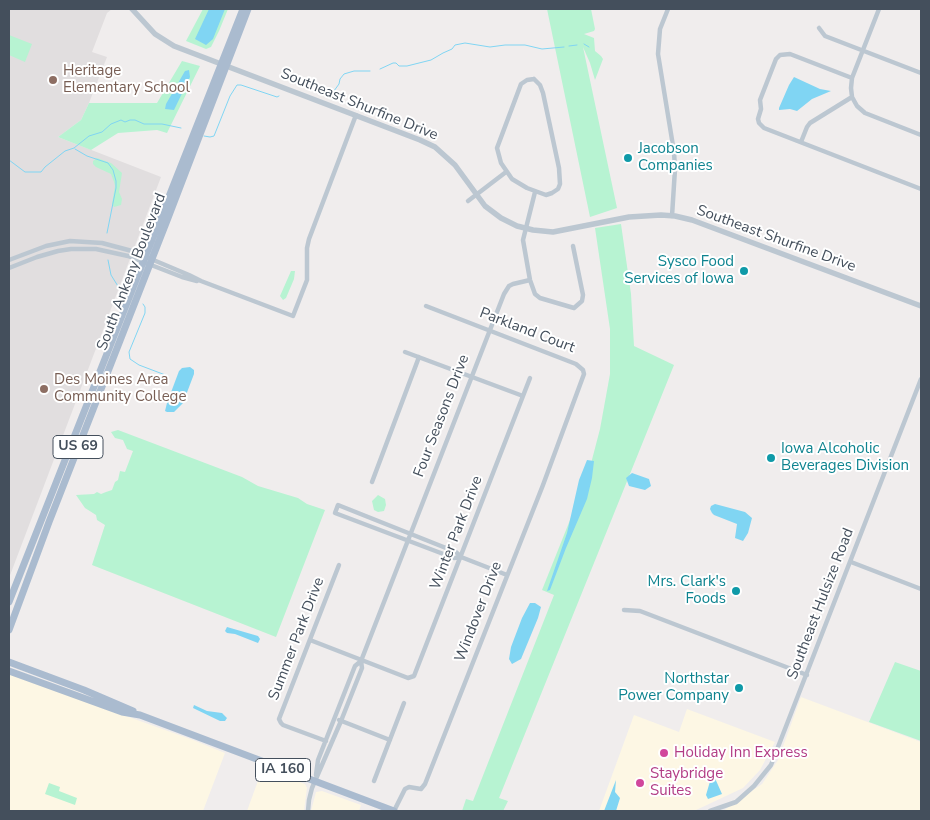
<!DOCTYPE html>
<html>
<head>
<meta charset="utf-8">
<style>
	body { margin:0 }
	#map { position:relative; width:930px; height:820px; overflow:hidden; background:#f0eded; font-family:"Nunito Sans",sans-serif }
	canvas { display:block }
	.frame { position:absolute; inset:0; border:10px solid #444f5c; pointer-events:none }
</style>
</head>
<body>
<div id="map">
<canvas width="930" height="820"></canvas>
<div class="frame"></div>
</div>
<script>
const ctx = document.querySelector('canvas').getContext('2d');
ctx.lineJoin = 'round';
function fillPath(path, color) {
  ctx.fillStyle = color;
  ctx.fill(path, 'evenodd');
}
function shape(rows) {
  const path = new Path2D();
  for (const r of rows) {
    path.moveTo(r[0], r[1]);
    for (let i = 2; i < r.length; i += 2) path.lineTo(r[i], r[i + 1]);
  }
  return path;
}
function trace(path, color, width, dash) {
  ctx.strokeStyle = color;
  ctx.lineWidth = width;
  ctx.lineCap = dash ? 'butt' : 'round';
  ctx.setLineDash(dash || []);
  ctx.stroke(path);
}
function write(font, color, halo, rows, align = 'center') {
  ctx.font = font + ' "Nunito Sans",sans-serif';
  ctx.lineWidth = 4;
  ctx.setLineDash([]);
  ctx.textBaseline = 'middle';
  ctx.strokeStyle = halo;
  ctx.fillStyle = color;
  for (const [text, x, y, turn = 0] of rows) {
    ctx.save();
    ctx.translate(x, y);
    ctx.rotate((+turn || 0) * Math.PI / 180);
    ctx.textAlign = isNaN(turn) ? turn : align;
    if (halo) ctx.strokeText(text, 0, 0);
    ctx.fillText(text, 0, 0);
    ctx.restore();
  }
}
const commercial = shape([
	[9,674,193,740,225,753,203,811,9,811],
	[801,697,921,742,921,811,723,811,762,784,778,760],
	[687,709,775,742,760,770,743,788,694,811,599,811,634,715,679,732],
	[263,767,305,784,307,788,304,811,247,811],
	[322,791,361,805,359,811,311,811,316,792]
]);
const education = shape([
	[9,9,112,9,107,13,92,52,107,57,89,103,81,120,58,137,161,177,9,578]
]);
const green = shape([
	[203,9,228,9,219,31,211,47,206,49,186,41],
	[547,9,591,9,595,29,594,31,584,34,594,38,595,51,601,56,603,59,595,80,590,63,583,47,617,208,590,217],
	[9,35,32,44,25,62,9,55],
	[182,61,200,66,167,133,157,130,118,133,91,150,58,137,81,120,89,103,157,103],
	[97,158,111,163,122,173,119,192,122,199,121,205,114,207,112,204,115,186,114,182,111,174,96,167,93,164,93,161],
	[621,224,631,294,634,346,674,365,499,798,508,801,503,811,462,811,466,799,473,801,554,595,542,590,588,475,600,429,610,374,610,329,595,228],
	[291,271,295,271,294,279,286,298,283,300,280,296],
	[118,430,242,477,258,486,298,498,307,504,325,510,276,637,92,565,105,525,97,520,96,515,85,508,76,495,94,494,97,492,101,494,106,492,112,490,115,482,118,480,120,471,125,472,133,451,127,449,123,440,115,438,111,432],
	[378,495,385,499,386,505,384,511,378,512,374,510,372,501],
	[895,662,921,671,921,741,869,722],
	[49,783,60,787,59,791,77,798,75,805,45,794]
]);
const water = shape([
	[209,9,225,9,213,39,206,45,195,39],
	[189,70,190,77,174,110,165,109,166,104,185,71],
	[794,77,820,89,831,91,812,99,797,111,790,109,779,110,779,108,789,85],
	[190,367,194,370,194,374,183,403,174,412,167,412,165,411,167,403,179,371,182,368],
	[587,460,594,461,592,478,587,499,566,548,550,590,547,591,567,533,579,480],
	[632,473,649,479,651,486,645,490,629,486,626,478],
	[715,504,745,512,752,518,748,533,743,541,735,538,737,524,714,515,712,513,710,509,711,506],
	[530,603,535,603,541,607,538,618,521,659,512,664,509,659,511,647,522,618],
	[227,627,258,636,260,639,258,643,235,634,227,633,225,631],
	[194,705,207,711,222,713,227,718,225,721,220,721,193,708],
	[714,776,722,794,708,799,706,795,711,778],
	[616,780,615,792,620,798,616,811,604,811]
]);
const stream = shape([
	[584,44,589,47],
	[569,46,577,45],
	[380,69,393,63,396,63,399,66,407,66,431,60,443,53,452,49,455,45,465,43,490,47,505,45,525,45,542,49,564,47],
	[294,83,307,85,324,94,331,95,339,84,340,79,344,74,354,71,370,71],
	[204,136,210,137,214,136,230,96,237,85,241,85,277,97,279,96],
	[75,149,87,156,108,163,113,170,116,181,116,188,107,233],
	[9,160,25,172,41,172,45,167,65,151,74,148,89,136,102,132,111,124,121,120,125,122,130,120,135,120,144,124,162,124,181,128],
	[108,260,111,275,121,291],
	[143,304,145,307,145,313,129,352,130,359,139,365,168,376]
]);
const minor = shape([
	[668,9,660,29,658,54,674,152,675,169,672,216],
	[879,9,852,78,851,88,852,97,857,106,865,113,921,135],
	[819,28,825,36,921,73],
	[852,78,790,54,780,55,776,59,760,100,761,109,758,119,759,123,764,128,921,189],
	[534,79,540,85,543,93,559,168,560,184,558,189,552,193,546,195,527,188,512,179,501,163,497,148,521,84,527,80,534,79],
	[801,142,807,127,810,123,852,97],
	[535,192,523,240,530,280,535,294,540,298,574,308,582,301,583,295,573,246],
	[468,201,506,172],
	[9,260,46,246,70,241,102,243,132,251,189,275,201,281,293,316,307,280,307,248,309,239,356,115],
	[9,268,37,257,58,251,71,249,96,249,128,256,182,277,197,281],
	[405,352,523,396],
	[372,482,419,357],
	[461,557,454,558,335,513,338,505,456,552,461,557,507,575],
	[851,562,921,589],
	[624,610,640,611,807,675],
	[310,640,408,678,414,676,530,378],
	[339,720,390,740],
	[326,741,283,725,281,723,279,719,339,565],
	[316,775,318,760,355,666,361,661],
	[374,781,404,703],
	[308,811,309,800,312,788,341,721,362,668,361,661,504,294,509,286,513,284,530,280],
	[394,811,405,789,409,787,421,789,425,784,543,485,584,374,583,370,576,364,426,306],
	[710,811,736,802,754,786,771,765,921,379]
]);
const tertiary = shape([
	[132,9,155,34,174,46,420,140,435,147,455,165,485,206,501,218,517,226,533,230,553,232,629,217,661,215,675,216,692,220,921,306]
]);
const primary = shape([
	[9,602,243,9],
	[9,630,49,522,168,218,248,9],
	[9,662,84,690,133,711],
	[9,671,122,712,140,715,394,811]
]);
const markers = [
	[53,80,5,"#8d6e63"],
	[628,158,5,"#0f9aa8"],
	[744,271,5,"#0f9aa8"],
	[44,389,5,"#8d6e63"],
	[771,458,5,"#0f9aa8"],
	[736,591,5,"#0f9aa8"],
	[739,688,5,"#0f9aa8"],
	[664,753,5,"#d1479c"],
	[640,783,5,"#d1479c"]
];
const shields = [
	[78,447,50],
	[283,770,55]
];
const shieldNames = [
	["US 69",78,447],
	["IA 160",283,770]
];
const educationNames = [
	["Heritage",63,71],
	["Elementary School",63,88],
	["Des Moines Area",54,380],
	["Community College",54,397]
];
const streetNames = [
	["Southeast Shurfine Drive",359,105,22],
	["Southeast Shurfine Drive",776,239,20],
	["South Ankeny Boulevard",132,272,-69],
	["Parkland Court",527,331,21],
	["Four Seasons Drive",442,416,-69],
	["Winter Park Drive",457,533,-69],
	["Southeast Hulsize Road",821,604,-69],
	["Windover Drive",479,612,-69],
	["Summer Park Drive",297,639,-69]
];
const cultureNames = [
	["Jacobson",638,149,"left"],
	["Companies",638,166,"left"],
	["Sysco Food",734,262],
	["Services of Iowa",734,279],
	["Iowa Alcoholic",781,449,"left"],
	["Beverages Division",781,466,"left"],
	["Mrs. Clark's",726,582],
	["Foods",726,599],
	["Northstar",729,679],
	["Power Company",729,696]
];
const hotelNames = [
	["Holiday Inn Express",674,753],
	["Staybridge",650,774],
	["Suites",650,791]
];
fillPath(commercial, '#fdf7e4');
fillPath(education, '#e1dedf');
fillPath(green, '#b7f3d2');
fillPath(water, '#80d5f3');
trace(stream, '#80d5f3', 1);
trace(minor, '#bcc7d1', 4.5);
trace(tertiary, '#bcc7d1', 5.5);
trace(primary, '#aabbcf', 7);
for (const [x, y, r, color] of markers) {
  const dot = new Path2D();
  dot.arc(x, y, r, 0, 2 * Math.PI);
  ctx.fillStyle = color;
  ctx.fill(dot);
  trace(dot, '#fff', 2);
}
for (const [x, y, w] of shields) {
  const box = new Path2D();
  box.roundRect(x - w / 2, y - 11.5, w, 23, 4);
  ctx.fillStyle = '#fff';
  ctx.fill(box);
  trace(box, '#444f5c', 1);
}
write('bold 14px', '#444f5c', null, shieldNames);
write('15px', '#785e54', '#fff', educationNames, 'left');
write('15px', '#444f5c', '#fff', streetNames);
write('15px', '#0d838f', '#fff', cultureNames, 'right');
write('15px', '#b23c85', '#fff', hotelNames, 'left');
</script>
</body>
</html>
